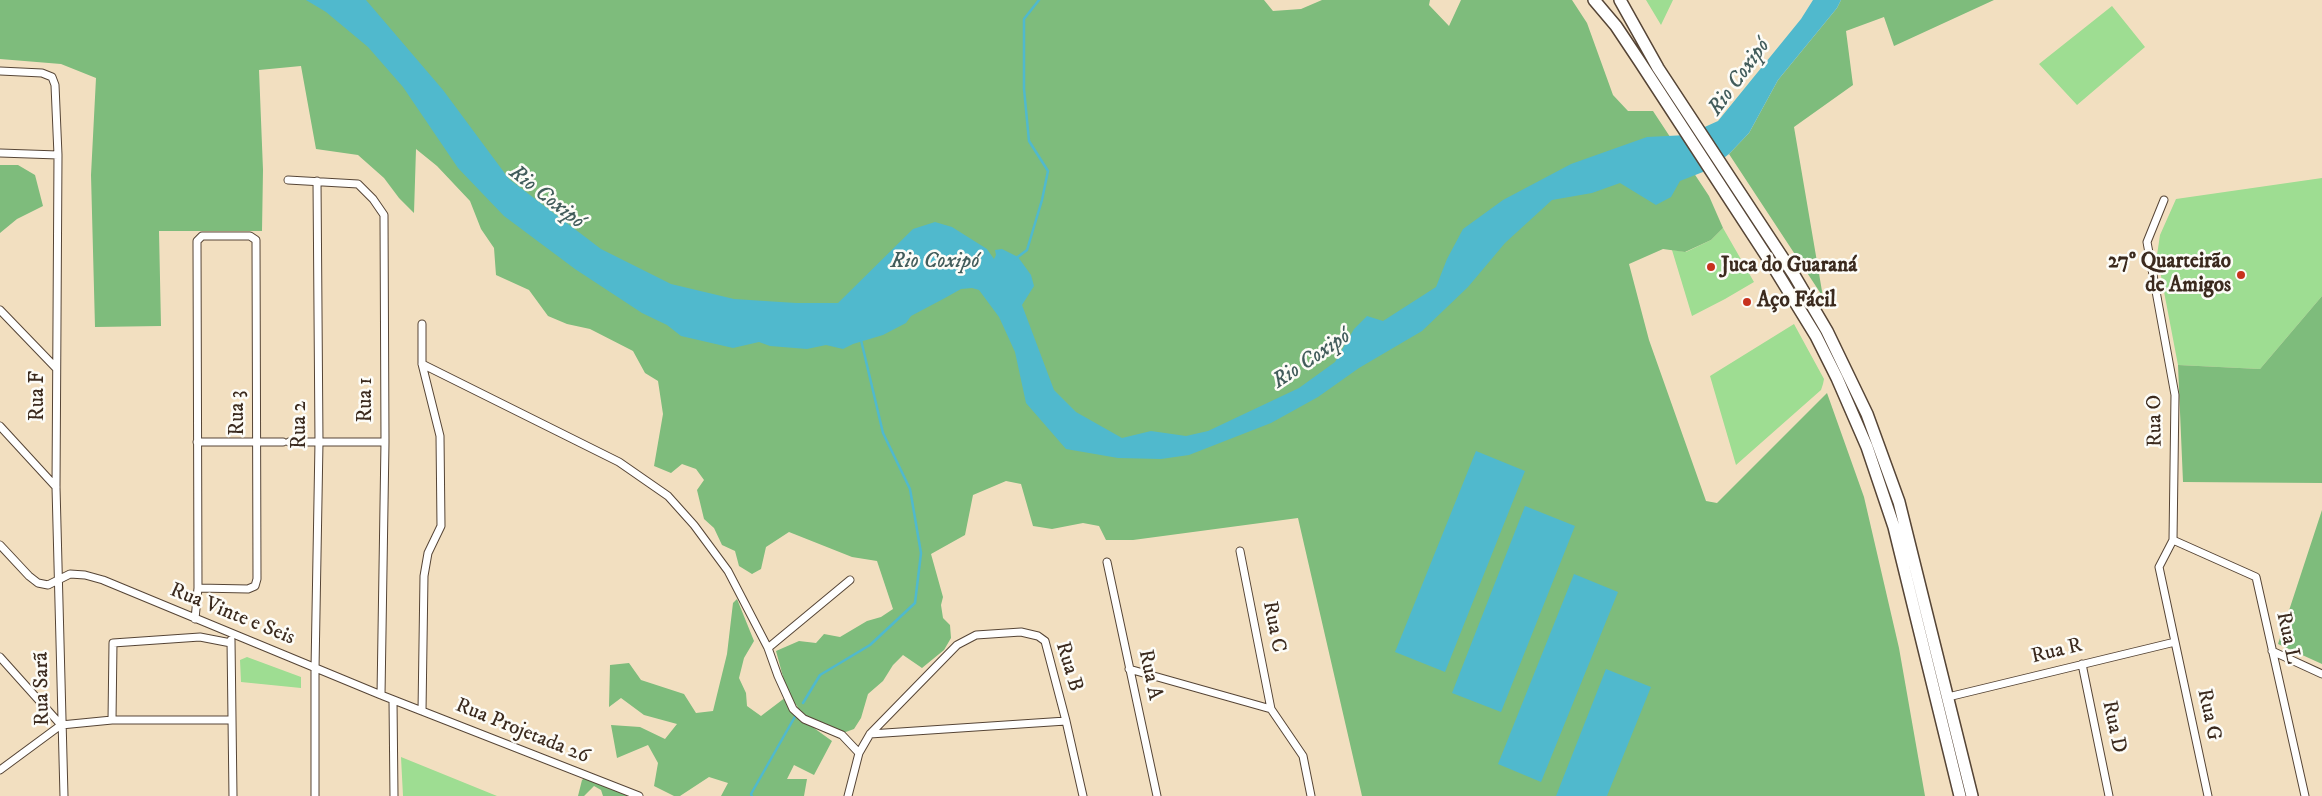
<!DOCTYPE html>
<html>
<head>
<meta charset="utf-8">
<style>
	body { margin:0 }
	canvas { display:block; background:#f2dfc0 }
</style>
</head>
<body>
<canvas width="2322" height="796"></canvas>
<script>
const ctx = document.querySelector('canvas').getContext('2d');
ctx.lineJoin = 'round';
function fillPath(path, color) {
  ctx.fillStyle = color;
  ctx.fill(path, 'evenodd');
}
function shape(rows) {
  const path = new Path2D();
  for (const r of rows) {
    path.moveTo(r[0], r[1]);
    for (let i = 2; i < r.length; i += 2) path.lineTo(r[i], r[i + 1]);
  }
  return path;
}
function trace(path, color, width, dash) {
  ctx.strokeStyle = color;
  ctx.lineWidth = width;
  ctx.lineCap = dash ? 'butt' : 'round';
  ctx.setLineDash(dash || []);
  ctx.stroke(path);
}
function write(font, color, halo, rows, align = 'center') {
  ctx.font = font + ' "IM FELL DW Pica",serif';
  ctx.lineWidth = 5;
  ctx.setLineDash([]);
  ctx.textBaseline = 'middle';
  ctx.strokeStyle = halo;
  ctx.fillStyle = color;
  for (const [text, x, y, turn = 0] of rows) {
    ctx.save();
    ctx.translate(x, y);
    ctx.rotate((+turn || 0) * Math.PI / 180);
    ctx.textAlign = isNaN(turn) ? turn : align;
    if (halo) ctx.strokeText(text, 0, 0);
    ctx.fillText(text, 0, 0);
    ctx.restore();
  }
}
const green = shape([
	[1646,0,1673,0,1661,25],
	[2112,6,2145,47,2077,105,2039,64],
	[2322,178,2322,296,2260,369,2178,365,2157,255,2160,235,2176,199],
	[1723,228,1754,282,1725,299,1692,316,1672,250,1686,252,1711,240],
	[1794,324,1824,379,1823,384,1821,390,1736,465,1710,376],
	[247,657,301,677,301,688,241,682,240,660],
	[401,757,497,796,403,796]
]);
const forest = shape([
	[0,0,1264,0,1273,11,1301,9,1322,0,1430,0,1429,5,1449,26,1461,0,1572,0,1587,23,1613,95,1628,111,1653,111,1709,196,1723,228,1711,240,1685,252,1663,249,1629,264,1649,340,1706,501,1717,503,1827,393,1864,497,1899,648,1925,796,1362,796,1298,518,1133,540,1106,540,1099,526,1083,523,1052,529,1033,526,1021,484,1006,481,973,495,965,535,931,554,943,597,941,605,943,618,950,625,951,638,944,650,922,668,903,655,893,665,883,681,868,694,861,718,854,729,843,733,807,723,832,741,814,775,794,765,787,779,807,779,804,796,721,796,728,783,709,777,680,796,674,796,654,786,658,763,648,745,617,758,611,725,640,727,665,739,677,724,644,715,621,698,609,707,610,665,629,663,641,680,684,694,696,713,713,711,727,654,733,603,737,599,754,641,744,658,739,678,746,693,747,706,761,716,786,697,802,717,797,706,788,695,776,651,799,641,816,643,824,634,840,637,867,621,881,617,893,609,877,561,852,557,789,532,766,547,761,569,752,574,739,566,735,551,722,545,714,528,704,519,697,490,704,480,696,469,682,464,671,473,654,466,663,414,658,381,645,373,633,351,590,329,567,324,548,316,529,290,496,275,494,248,481,229,470,201,437,166,416,149,414,213,399,198,384,178,358,155,316,149,301,66,259,70,263,170,262,231,159,231,161,326,95,327,91,175,96,78,61,64,0,59],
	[1841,0,1994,0,1894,46,1884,17,1846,31,1853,85,1794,127,1823,297,1729,154,1749,133,1778,80,1837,8],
	[0,165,18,165,35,175,43,206,17,219,0,233],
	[2322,296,2322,483,2183,482,2178,365,2260,369],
	[2322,510,2322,664,2278,644],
	[586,777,636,796,603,796,601,790,594,786,584,796,578,796,582,780]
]);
const water = shape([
	[306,0,366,0,443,90,509,179,601,249,671,284,734,299,796,303,838,303,913,229,935,222,952,227,987,249,994,259,996,255,995,250,1002,249,1018,257,1031,275,1034,286,1022,305,1054,390,1076,412,1122,438,1151,431,1186,436,1208,431,1299,388,1335,362,1354,329,1367,316,1383,321,1436,287,1447,259,1463,229,1503,200,1571,164,1647,137,1687,135,1718,121,1801,19,1813,0,1841,0,1837,8,1778,80,1749,133,1729,154,1708,170,1680,181,1671,197,1656,205,1620,183,1592,193,1552,200,1505,243,1468,287,1422,331,1359,368,1318,397,1271,423,1189,455,1161,459,1118,458,1066,449,1026,403,1015,352,999,317,979,290,972,288,961,289,945,298,911,316,906,323,883,335,853,344,843,349,826,345,807,349,770,346,759,342,733,348,681,336,667,325,642,313,575,269,504,216,458,168,403,87,368,47,326,12],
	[1476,451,1525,471,1445,672,1395,652],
	[1525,506,1575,526,1501,712,1452,693],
	[1574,574,1618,592,1541,782,1498,764],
	[1606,669,1651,687,1607,796,1556,796]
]);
const stream = shape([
	[1015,259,1027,250,1042,200,1048,171,1029,141,1024,89,1024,19,1039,0],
	[803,703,820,675,870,645,915,603,921,553,910,489,883,433,861,340],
	[752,796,751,794,797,713]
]);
const minor = shape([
	[0,71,42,73,52,77,55,85,58,155,56,487,64,796],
	[0,153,58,155],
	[288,180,358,184,373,199,384,215,385,442,381,695],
	[2164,200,2147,242,2175,395,2173,540,2159,567,2208,796],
	[0,310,56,368],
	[422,364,619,462,668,496,694,525,728,571,768,648,778,676,793,709,804,719,842,735,859,753],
	[0,426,56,487],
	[197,442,283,442],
	[289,442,385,442],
	[2173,540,2256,577,2305,796],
	[0,545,29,576,38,583,48,585,70,574,85,575,103,580,381,695,639,796],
	[1240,551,1271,709],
	[1107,562,1157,796],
	[195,619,198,588,197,241,202,236,250,236,256,240,257,579,255,586,248,589,198,588],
	[231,640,233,796],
	[768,648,850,580],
	[2272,651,2322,674],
	[0,657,61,725],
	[2082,664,2109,796],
	[1129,669,1271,709,1303,756,1311,796],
	[1948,697,2175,642],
	[393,700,394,796],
	[422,711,424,576,428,553,441,526,440,436,422,364,422,324],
	[112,720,113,643,200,637,231,643],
	[61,725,112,720,232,720],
	[870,734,1066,721],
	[0,770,61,725],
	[315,796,315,669,319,442,317,181],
	[848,796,859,753,870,734,957,645,976,635,1021,632,1038,636,1045,641,1066,721,1083,796]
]);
const primary = shape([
	[1594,0,1616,26,1640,62,1773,266,1816,336,1837,378,1867,447,1894,527,1960,796],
	[1620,0,1658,68,1794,275,1827,331,1867,414,1899,502,1972,796]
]);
const markers = [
	[1711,267,5,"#c8321e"],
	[2241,275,5,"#c8321e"],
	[1747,302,5,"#c8321e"]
];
const poiNames = [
	["27º Quarteirão",2231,263,"right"],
	["de Amigos",2231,287,"right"],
	["Juca do Guaraná",1721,267],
	["Aço Fácil",1757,302]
];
const streetNames = [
	["Rua F",39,396,-90],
	["Rua 1",367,400,-90],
	["Rua 3",239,413,-90],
	["Rua O",2156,421,-91],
	["Rua 2",301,425,-90],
	["Rua Vinte e Seis",232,615,22],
	["Rua C",1273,627,79],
	["Rua L",2287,638,78],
	["Rua R",2057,652,-14],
	["Rua B",1068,667,73],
	["Rua A",1149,675,78],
	["Rua Sarã",43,689,-91],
	["Rua G",2208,715,78],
	["Rua D",2113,727,78],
	["Rua Projetada 26",522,732,22]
];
const waterNames = [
	["Rio Coxipó",1740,78,-54],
	["Rio Coxipó",546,198,38],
	["Rio Coxipó",935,262],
	["Rio Coxipó",1312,360,-34]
];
fillPath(green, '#9edd92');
fillPath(forest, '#7ebc7c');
fillPath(water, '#50b9cd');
trace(stream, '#50b9cd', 2.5);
trace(minor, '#564536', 9);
trace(primary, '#564536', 14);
trace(minor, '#fff', 7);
trace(primary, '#fff', 11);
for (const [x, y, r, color] of markers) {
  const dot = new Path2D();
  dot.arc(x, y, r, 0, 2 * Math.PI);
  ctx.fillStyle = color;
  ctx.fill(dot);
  trace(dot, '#fdfcf7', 2);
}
write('bold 21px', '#3b2a1e', '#fdfcf7', poiNames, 'left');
write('21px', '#3b2a1e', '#fdfcf7', streetNames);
write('italic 22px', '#425c5b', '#fdfcf7', waterNames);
</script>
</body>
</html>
